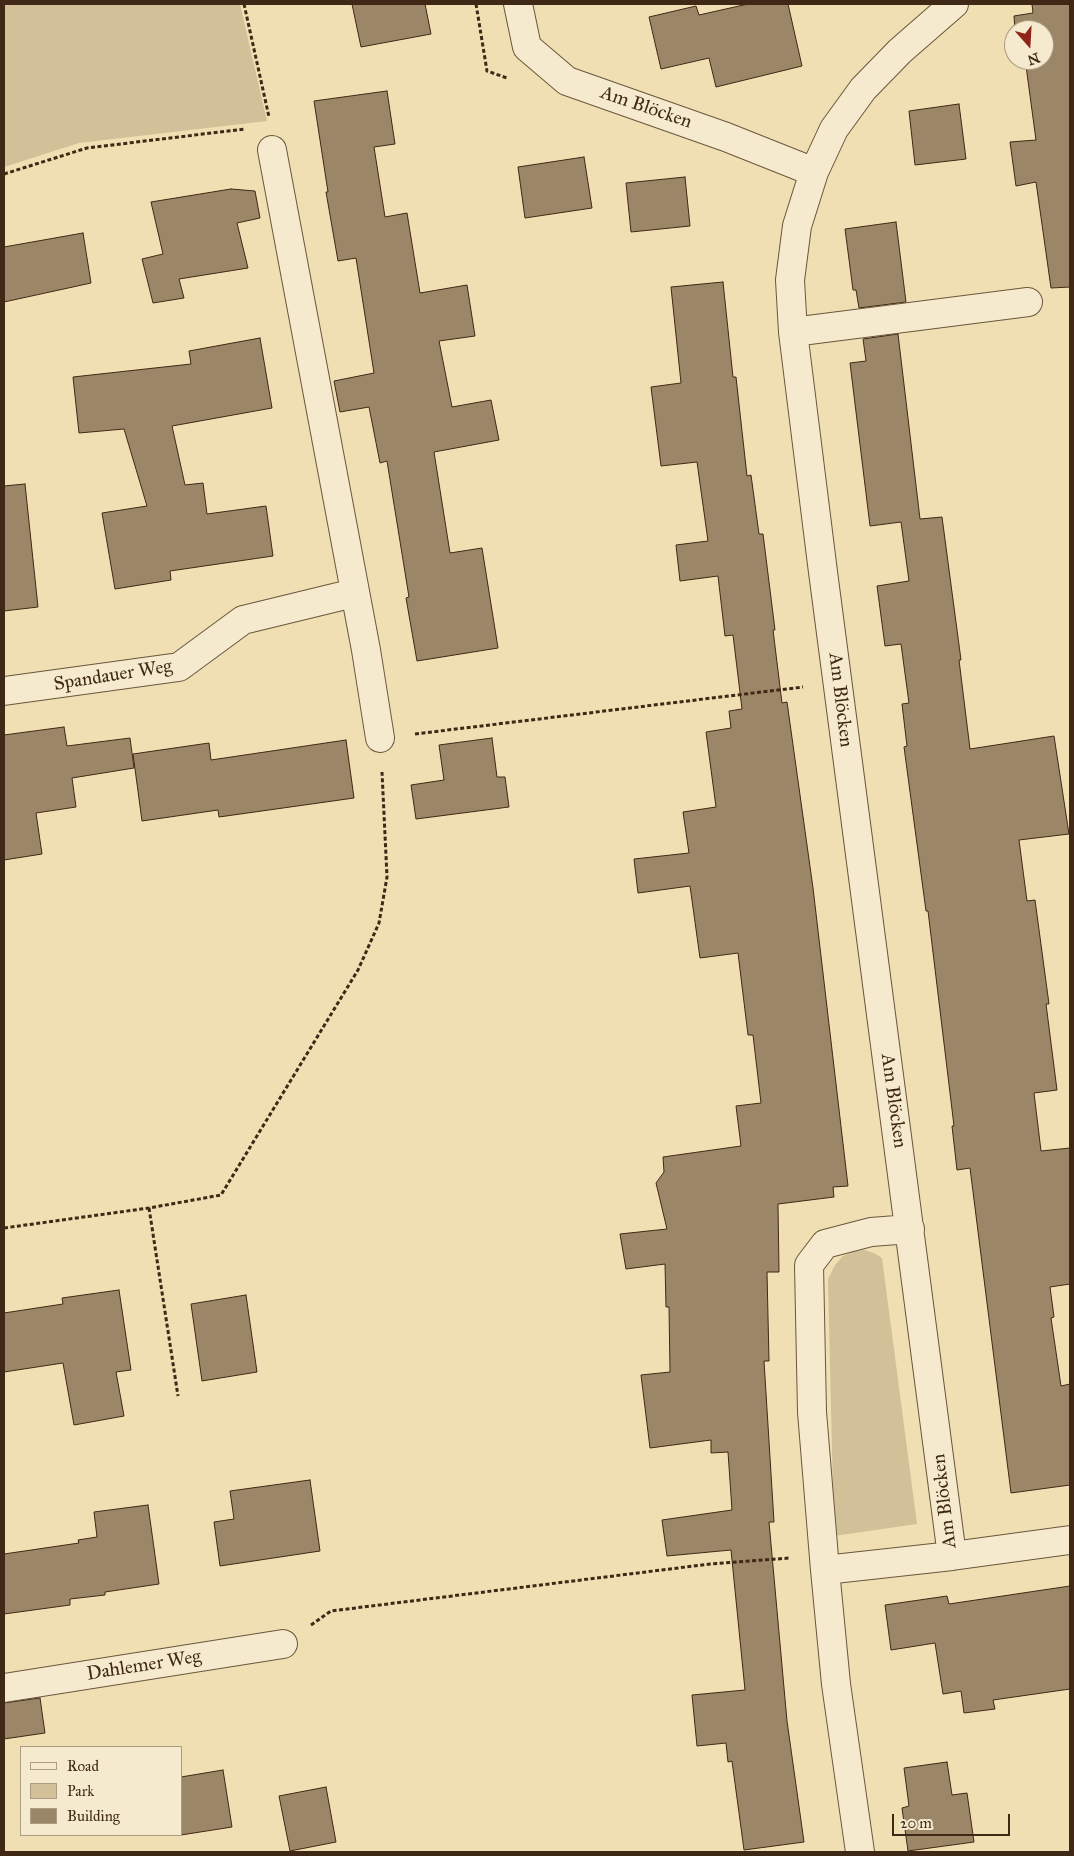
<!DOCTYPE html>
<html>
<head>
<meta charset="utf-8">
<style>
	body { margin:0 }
	#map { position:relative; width:1074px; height:1856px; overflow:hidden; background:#f0dfb3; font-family:"IM FELL Great Primer",serif }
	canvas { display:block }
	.frame { position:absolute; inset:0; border:5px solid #3f2815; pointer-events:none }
	.legend { position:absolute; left:20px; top:1746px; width:162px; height:90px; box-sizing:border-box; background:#f5eace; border:1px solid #ac9c84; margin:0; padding:6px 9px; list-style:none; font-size:15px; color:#3f2815 }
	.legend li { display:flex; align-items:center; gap:10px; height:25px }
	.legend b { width:25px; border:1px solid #ac9c84 }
	.north { position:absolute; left:1004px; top:20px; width:50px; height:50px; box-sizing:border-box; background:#f5eace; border:1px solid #ac9c84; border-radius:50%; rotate:161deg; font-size:14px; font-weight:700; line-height:20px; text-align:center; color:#3f2815 }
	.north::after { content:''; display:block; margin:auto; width:18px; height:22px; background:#8f2418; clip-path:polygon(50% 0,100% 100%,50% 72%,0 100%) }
	.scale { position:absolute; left:892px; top:1814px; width:118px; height:22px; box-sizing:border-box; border:2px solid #3f2815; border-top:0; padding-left:6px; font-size:15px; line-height:18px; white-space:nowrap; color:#3f2815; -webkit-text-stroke:4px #f5eace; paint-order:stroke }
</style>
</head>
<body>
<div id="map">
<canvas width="1074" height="1856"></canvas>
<div class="frame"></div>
<ul class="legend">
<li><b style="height:6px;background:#f5eace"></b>Road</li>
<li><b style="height:14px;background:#d2c098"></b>Park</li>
<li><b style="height:14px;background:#9b8767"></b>Building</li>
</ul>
<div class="north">N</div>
<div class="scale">20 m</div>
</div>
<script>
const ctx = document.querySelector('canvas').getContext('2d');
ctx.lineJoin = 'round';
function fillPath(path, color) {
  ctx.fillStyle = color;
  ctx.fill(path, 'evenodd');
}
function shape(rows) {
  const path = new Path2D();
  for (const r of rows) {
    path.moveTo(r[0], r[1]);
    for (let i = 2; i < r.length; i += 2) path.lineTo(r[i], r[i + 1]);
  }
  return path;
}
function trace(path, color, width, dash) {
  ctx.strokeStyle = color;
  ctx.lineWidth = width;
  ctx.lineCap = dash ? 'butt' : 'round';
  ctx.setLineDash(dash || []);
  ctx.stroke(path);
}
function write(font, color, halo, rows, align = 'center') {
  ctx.font = font + ' "IM FELL Great Primer",serif';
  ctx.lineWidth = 4.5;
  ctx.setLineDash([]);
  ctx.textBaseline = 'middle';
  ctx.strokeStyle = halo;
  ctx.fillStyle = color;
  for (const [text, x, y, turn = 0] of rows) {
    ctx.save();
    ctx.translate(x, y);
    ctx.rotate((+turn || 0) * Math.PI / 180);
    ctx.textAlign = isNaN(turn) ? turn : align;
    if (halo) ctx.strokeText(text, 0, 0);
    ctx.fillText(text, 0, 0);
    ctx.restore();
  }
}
const green = shape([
	[4,4,240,4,267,121,79,143,4,167],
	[865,1250,874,1253,882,1258,917,1524,834,1536,828,1279,835,1265,843,1256,855,1251]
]);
const building = shape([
	[352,4,425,4,431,34,361,47,352,4],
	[748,4,788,4,802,66,716,87,709,58,661,69,649,17,696,6,699,15,748,4],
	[1032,4,1070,4,1070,287,1051,288,1036,182,1016,186,1010,142,1036,140,1026,66,1020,66,1019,60,1044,60,1044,30,1015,30,1014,16,1033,13,1032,4],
	[387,91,395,144,374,147,385,217,407,213,420,293,467,285,475,336,439,341,452,407,491,400,499,440,434,452,450,553,482,548,498,648,417,661,406,598,409,597,387,461,380,463,369,407,340,412,334,381,374,373,356,258,338,261,326,192,328,192,314,101,387,91],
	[959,104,966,159,915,165,909,111,959,104],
	[584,157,592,208,525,218,518,167,584,157],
	[685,177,690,226,631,232,626,183,685,177],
	[231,189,255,191,260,218,237,223,248,268,179,279,184,298,153,303,142,259,163,254,151,202,231,189],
	[896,222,906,302,859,308,856,290,853,290,845,229,896,222],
	[83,233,91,283,4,302,4,247,83,233],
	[723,282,733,377,736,377,747,476,751,475,759,534,763,534,775,630,773,630,782,703,787,702,813,888,848,1186,833,1187,834,1197,778,1204,779,1272,767,1272,769,1361,764,1361,774,1522,769,1522,787,1721,804,1842,744,1850,732,1761,728,1762,726,1743,697,1746,692,1695,745,1690,731,1550,667,1556,662,1520,732,1510,728,1452,711,1453,711,1440,650,1448,641,1375,670,1372,669,1307,666,1307,665,1264,626,1269,620,1234,667,1229,656,1183,664,1172,663,1157,741,1146,736,1106,761,1103,753,1035,748,1035,738,953,700,958,690,886,638,893,634,859,689,853,683,812,716,807,706,732,731,728,729,711,742,709,733,635,725,636,718,576,680,581,676,545,708,541,697,462,661,466,651,387,681,383,671,287,723,282],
	[898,334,920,519,942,517,961,660,959,660,970,749,1054,736,1069,834,1019,840,1027,901,1035,900,1049,1004,1046,1004,1057,1090,1034,1093,1041,1151,1070,1148,1070,1284,1050,1287,1054,1317,1051,1318,1061,1386,1070,1384,1070,1485,1011,1493,970,1168,957,1170,952,1126,954,1126,928,911,926,911,904,747,907,746,902,704,909,703,901,644,885,646,877,586,909,581,901,522,870,526,850,363,866,361,863,339,898,334],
	[260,338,272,408,172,426,185,485,203,483,207,514,266,506,273,556,170,571,171,580,115,589,102,513,147,506,124,429,79,433,73,377,191,364,189,351,260,338],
	[25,484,38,607,4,611,4,486,25,484],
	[64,727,67,746,130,738,134,768,72,778,76,807,36,813,42,854,4,860,4,735,64,727],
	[492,738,497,777,505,777,509,807,416,819,411,785,444,780,439,745,492,738],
	[346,740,354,798,219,817,218,810,142,821,133,754,209,743,211,760,346,740],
	[119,1290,131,1370,116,1372,124,1416,74,1425,63,1363,4,1372,4,1313,63,1304,62,1298,119,1290],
	[246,1295,257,1372,202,1381,191,1304,246,1295],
	[310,1480,320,1551,220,1566,214,1522,234,1519,230,1491,310,1480],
	[148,1505,159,1584,105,1592,105,1595,70,1599,70,1605,4,1614,4,1554,79,1543,78,1540,97,1537,94,1512,148,1505],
	[1070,1586,1070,1689,993,1700,995,1709,964,1713,961,1691,943,1694,935,1643,891,1650,885,1605,947,1596,949,1604,1070,1586],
	[40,1698,45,1733,4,1739,4,1703,40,1698],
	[947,1762,952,1795,967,1793,974,1842,908,1851,902,1808,909,1806,904,1768,947,1762],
	[223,1770,232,1827,181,1835,181,1777,223,1770],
	[326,1787,336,1842,290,1851,279,1796,326,1787]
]);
const path = shape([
	[244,4,269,117],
	[476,4,487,71,507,78],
	[4,174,87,148,245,129],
	[415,734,803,687],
	[149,1208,178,1396],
	[4,1228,149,1208,221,1195,358,970,379,923,387,877,382,772],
	[311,1625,331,1611,710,1564,790,1558]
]);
const minor = shape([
	[518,4,527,47,567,81,726,137,814,172],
	[272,150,366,650,380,738],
	[793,332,1028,302],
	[4,691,179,667,243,620,354,593],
	[952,1556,1070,1540],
	[825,1570,812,1412,809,1265,825,1244,871,1232,910,1229],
	[4,1688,283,1644],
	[860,1852,836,1684,825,1570,952,1556,823,572,793,332,790,280,797,226,814,172,834,129,863,89,900,51,954,4]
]);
const streetNames = [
	["Am Blöcken",646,108,19],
	["Spandauer Weg",113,676,-9],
	["Am Blöcken",840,700,83],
	["Am Blöcken",893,1101,82],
	["Am Blöcken",945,1501,-97],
	["Dahlemer Weg",144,1666,-9]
];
fillPath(green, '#d2c098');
fillPath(building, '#9b8767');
trace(building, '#3f2815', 1);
trace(minor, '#6b563c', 30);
trace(path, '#3f2815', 3, [4, 2.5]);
trace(minor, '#f5eace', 28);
write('19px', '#3f2815', '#f5eace', streetNames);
</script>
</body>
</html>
